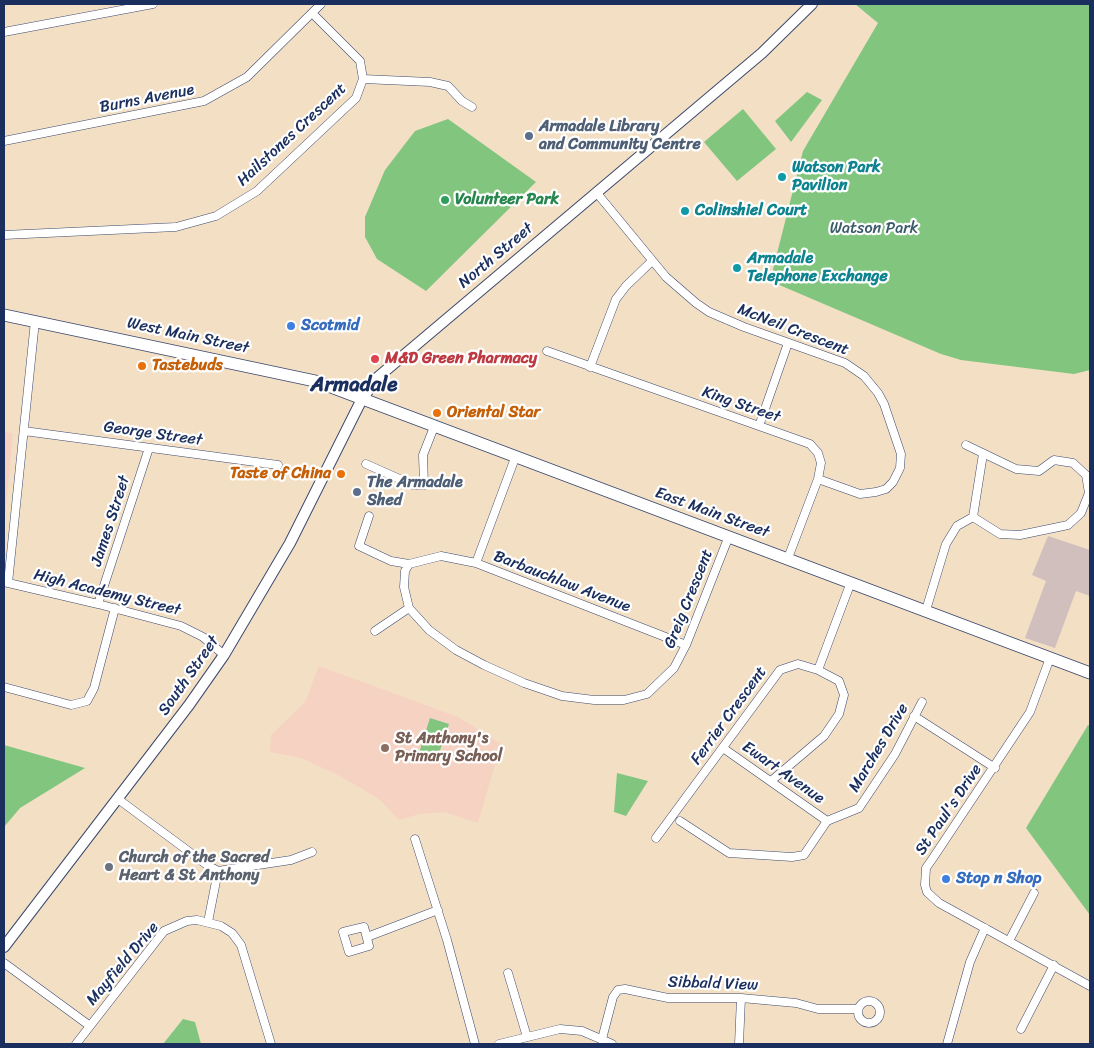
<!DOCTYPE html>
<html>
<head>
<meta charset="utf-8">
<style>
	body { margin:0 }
	#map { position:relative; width:1094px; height:1048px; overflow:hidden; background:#f3dfc4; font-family:Sriracha,sans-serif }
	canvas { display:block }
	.frame { position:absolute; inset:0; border:5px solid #1b2f5e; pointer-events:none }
</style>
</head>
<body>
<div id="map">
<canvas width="1094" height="1048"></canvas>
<div class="frame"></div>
</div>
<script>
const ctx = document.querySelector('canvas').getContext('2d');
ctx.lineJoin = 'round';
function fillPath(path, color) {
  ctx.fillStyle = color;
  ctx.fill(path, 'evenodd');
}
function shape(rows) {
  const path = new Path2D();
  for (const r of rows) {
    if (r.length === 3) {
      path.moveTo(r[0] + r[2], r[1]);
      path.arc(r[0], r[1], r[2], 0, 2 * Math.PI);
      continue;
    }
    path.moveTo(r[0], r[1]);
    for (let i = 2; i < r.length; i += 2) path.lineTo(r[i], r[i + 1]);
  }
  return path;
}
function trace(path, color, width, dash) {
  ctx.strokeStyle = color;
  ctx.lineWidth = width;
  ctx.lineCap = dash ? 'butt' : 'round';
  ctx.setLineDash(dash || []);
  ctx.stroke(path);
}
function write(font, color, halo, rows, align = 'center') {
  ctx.font = font + ' Sriracha,sans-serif';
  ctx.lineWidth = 4.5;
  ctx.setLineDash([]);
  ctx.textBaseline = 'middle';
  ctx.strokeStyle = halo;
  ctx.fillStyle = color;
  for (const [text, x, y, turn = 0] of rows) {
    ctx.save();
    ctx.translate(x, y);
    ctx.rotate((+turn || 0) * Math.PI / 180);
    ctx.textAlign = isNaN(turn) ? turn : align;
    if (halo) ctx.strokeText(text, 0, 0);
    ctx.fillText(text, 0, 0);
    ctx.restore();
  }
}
const built = shape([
	[4,432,13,433,4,527],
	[319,666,458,717,501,744,478,823,444,812,419,814,399,820,379,799,340,776,301,758,270,752,271,735,305,702]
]);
const industrial = shape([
	[1048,536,1090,550,1090,596,1076,591,1055,648,1025,638,1046,581,1032,575]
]);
const green = shape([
	[855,4,1090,4,1090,370,1074,374,961,360,941,354,770,281,803,151,878,23],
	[807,92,822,100,791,142,775,121],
	[743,109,776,149,737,181,704,142],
	[448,119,536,182,426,291,377,259,365,237,365,217,385,170,415,131],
	[430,718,449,724,437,759,419,753],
	[1088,725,1090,726,1090,915,1026,828],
	[4,745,85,768,20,808,4,827],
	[617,773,648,781,626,816,614,812],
	[183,1019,195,1022,201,1044,163,1044]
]);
const street = shape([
	[4,32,153,4],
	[363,79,430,82,448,86,462,101,472,107],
	[4,141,204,101,247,77,321,4],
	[596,192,666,277,696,303,709,312,744,327,845,363,864,376,878,393,884,404,901,454,900,468,893,482,886,489,876,492,860,494,818,479],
	[4,235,176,227,216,216,257,191,356,98,363,79,360,61,313,14],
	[547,351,810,444,818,453,821,463,818,479,788,558],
	[590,367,616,299,626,286,652,261],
	[759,426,788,343],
	[24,431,278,465],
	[966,445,1016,469,1039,471,1054,460,1073,463,1086,475,1089,493,1081,513,1068,525,1020,535,1000,534,973,517],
	[515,458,476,563,686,645],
	[366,464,413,485,424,485,423,455,434,427],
	[369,516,359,546,391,561,409,564],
	[476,563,441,556,409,564,405,571,404,587,409,608,429,630,456,650,484,665,524,683,562,696,594,700,624,700,647,694,674,668,686,645,729,536],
	[4,582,98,604,181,626,203,637,224,655],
	[8,583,35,321],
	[98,604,149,448],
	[926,610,946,544,957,526,973,517,983,454],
	[375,631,409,608],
	[1050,658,1030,712,933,858,926,868,925,885,927,892,939,903,1090,986],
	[818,670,851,582],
	[4,687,71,705,87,701,94,688,115,608],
	[914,716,995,768],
	[723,748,827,821],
	[118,799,207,865,218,871,291,860,312,852],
	[680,821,729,853,792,857,804,855,827,821,859,808,895,754,922,702],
	[656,838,780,670,798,664,818,670,839,681,844,695,839,714,824,736,771,781],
	[415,839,447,940,475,1044],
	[208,922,218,871],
	[364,927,369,946,349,952,343,932,364,927],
	[367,937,438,910],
	[1009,941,1034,893],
	[4,963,90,1026],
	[508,973,527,1037],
	[869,1012,11],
	[1021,1029,1054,965],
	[602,1039,613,997,618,990,625,989,668,998,741,998,796,1003,818,1009,858,1009],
	[76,1044,164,931,187,921,197,920,221,926,232,933,241,945,271,1044],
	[499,1044,560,1029,582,1031,612,1044],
	[739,1044,741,998],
	[947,1044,970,962,985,928]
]);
const secondary = shape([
	[4,947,189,705,224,655,290,543,362,399,378,377,762,53,812,4]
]);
const primary = shape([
	[4,315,315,381,1090,673]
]);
const markers = [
	[529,136,5,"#5c6f8a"],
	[782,177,5,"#0f9aa8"],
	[445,200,5,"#2e9e5b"],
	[685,211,5,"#0f9aa8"],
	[737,268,5,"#0f9aa8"],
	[291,326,5,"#3f7fe0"],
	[375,359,5,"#e0444e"],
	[142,366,5,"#e8710a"],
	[437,413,5,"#e8710a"],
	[341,474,5,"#e8710a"],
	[357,492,5,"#5c6f8a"],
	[385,748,5,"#8d6e63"],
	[109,867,5,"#6b7280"],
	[946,879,5,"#3f7fe0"]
];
const streetNames = [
	["Burns Avenue",147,99,-11],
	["Hailstones Crescent",292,135,-43],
	["North Street",496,256,-40],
	["McNeil Crescent",793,330,21],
	["West Main Street",188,336,12],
	["King Street",741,405,19],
	["George Street",153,434,8],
	["East Main Street",712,513,20],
	["James Street",111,521,-72],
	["Barbauchlaw Avenue",562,582,21],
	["High Academy Street",107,593,14],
	["Greig Crescent",689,599,-68],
	["South Street",189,676,-55],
	["Ferrier Crescent",729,716,-54],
	["Marches Drive",879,748,-59],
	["Ewart Avenue",783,773,35],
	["St Paul's Drive",949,810,-56],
	["Mayfield Drive",123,964,-50],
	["Sibbald View",713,984,2]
];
const serviceNames = [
	["Armadale Library",539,127],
	["and Community Centre",539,145],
	["The Armadale",367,483],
	["Shed",367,501]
];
const cultureNames = [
	["Watson Park",792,168],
	["Pavilion",792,186],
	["Colinshiel Court",695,211],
	["Armadale",747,259],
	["Telephone Exchange",747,277]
];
const leisureNames = [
	["Volunteer Park",455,200]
];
const parkNames = [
	["Watson Park",874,229]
];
const shopNames = [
	["Scotmid",301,326],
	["Stop n Shop",956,879]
];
const healthNames = [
	["M&D Green Pharmacy",385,359]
];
const foodNames = [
	["Tastebuds",152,366],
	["Oriental Star",447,413],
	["Taste of China",331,474,"right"]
];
const educationNames = [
	["St Anthony's",395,739],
	["Primary School",395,757]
];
const worshipNames = [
	["Church of the Sacred",119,858],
	["Heart & St Anthony",119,876]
];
const districtNames = [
	["Armadale",354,386]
];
fillPath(built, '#f6d2c3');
fillPath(industrial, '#d1bfbd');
fillPath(green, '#81c57f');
trace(street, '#3b496d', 9);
trace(secondary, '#3b496d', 12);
trace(primary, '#3b496d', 13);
trace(street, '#fff', 8);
trace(secondary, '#fff', 10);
trace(primary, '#fff', 11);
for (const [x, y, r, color] of markers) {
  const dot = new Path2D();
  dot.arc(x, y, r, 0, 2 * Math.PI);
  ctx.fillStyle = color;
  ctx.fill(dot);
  trace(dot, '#fff', 2);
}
write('16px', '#1b2f5e', '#fff', streetNames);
write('bold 16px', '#4e5e75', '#fff', serviceNames, 'left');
write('bold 16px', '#0d838f', '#fff', cultureNames, 'left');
write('bold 16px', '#27864d', '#fff', leisureNames, 'left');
write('16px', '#3a5c68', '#fff', parkNames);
write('bold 16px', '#366cbe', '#fff', shopNames, 'left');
write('bold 16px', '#be3a42', '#fff', healthNames, 'left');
write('bold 16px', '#c56008', '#fff', foodNames, 'left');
write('bold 16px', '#785e54', '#fff', educationNames, 'left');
write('bold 16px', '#5b616d', '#fff', worshipNames, 'left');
write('bold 21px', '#1b2f5e', '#fff', districtNames);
</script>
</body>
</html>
